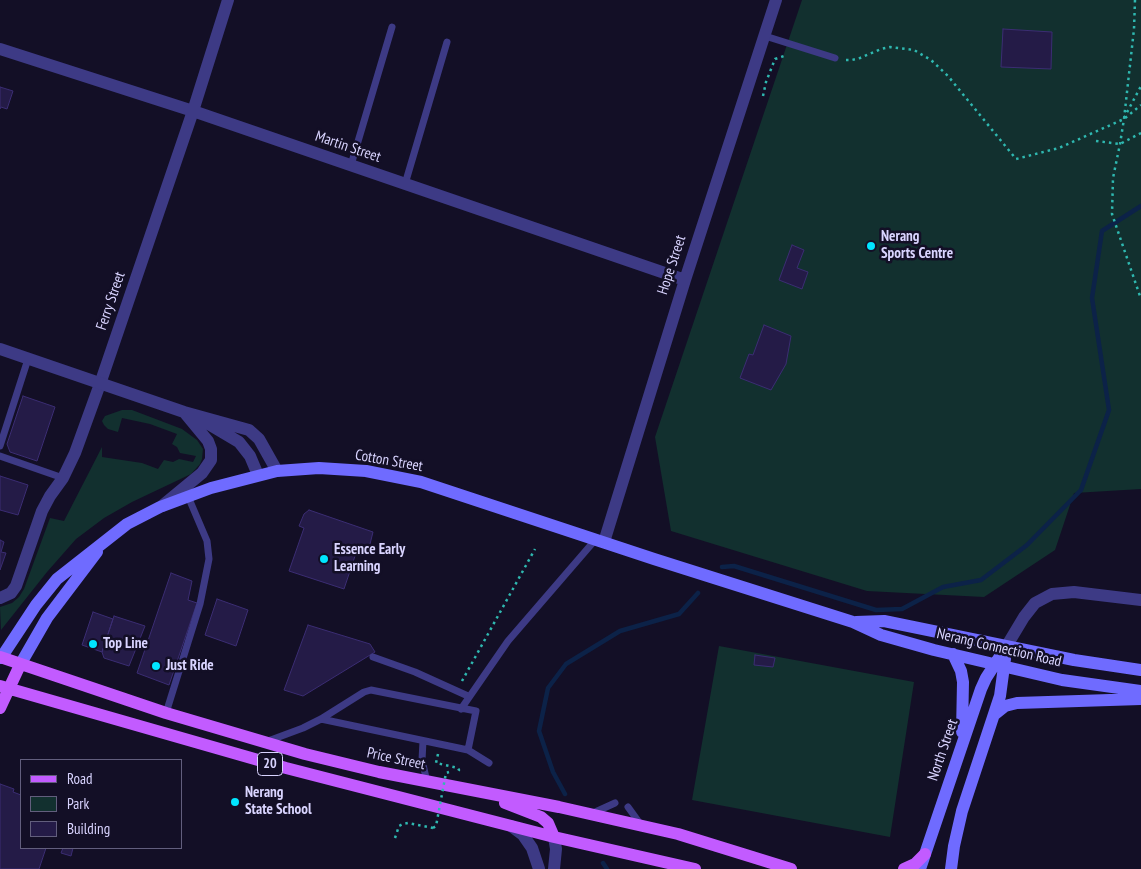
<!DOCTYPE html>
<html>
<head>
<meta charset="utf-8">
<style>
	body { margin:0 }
	#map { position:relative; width:1141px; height:869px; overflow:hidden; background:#130f26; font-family:"PT Sans Narrow",sans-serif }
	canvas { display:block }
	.legend { position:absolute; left:20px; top:759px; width:162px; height:90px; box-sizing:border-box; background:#130f26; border:1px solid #625e7d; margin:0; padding:6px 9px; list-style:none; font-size:15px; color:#d9d4ff }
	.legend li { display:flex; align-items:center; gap:10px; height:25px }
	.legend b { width:25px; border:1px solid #625e7d }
</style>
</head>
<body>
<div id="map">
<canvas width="1141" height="869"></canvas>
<ul class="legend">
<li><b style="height:6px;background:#c25bff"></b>Road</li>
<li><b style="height:14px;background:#12302f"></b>Park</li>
<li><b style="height:14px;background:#241b47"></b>Building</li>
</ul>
</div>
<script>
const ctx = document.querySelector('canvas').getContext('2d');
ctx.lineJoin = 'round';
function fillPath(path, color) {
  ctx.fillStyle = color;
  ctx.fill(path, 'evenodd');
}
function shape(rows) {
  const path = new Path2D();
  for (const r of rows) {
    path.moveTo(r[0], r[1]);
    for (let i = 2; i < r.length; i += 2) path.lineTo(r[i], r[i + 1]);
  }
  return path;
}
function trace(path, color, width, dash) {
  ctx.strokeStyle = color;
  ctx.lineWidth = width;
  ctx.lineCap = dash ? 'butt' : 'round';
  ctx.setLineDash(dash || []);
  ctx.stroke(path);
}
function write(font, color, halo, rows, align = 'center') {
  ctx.font = font + ' "PT Sans Narrow",sans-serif';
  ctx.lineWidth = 5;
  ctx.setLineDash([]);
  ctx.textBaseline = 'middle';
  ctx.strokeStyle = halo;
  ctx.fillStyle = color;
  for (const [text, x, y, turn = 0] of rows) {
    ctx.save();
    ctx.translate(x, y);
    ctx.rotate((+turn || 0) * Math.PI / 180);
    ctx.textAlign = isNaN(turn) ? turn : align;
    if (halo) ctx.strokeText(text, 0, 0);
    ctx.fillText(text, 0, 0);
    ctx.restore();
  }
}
const green = shape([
	[802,0,1141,0,1141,489,1074,493,1055,550,984,597,867,591,671,531,655,437],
	[122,410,132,410,182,429,197,440,203,449,202,459,200,464,191,474,132,502,104,518,76,539,47,572,1,630,0,607,12,603,19,597,24,589,50,518,64,521,102,447,102,457,142,463,158,469,164,460,173,462,179,459,193,462,196,456,180,453,177,447,172,444,177,434,150,424,122,418,118,432,108,429,104,425,102,421,105,416],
	[719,646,914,682,890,837,692,800]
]);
const stream = shape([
	[722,567,734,566,876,610,902,609,943,587,981,580,1027,545,1081,490,1109,410,1092,298,1102,231,1141,206],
	[565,794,553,772,539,731,548,688,566,664,620,631,679,614,698,593],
	[603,863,607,869]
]);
const building = shape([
	[1003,29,1052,32,1051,69,1001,67,1003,29],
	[0,87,13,91,7,109,1,107,0,109,0,87],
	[792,245,804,250,797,268,808,272,802,289,779,280,792,245],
	[764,325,791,336,786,364,771,390,740,378,749,354,753,355,764,325],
	[23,396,55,407,37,461,10,452,7,444,23,396],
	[0,476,28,485,18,515,0,510,0,476],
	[309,510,373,532,369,548,359,544,344,589,289,571,304,528,299,526,304,514,309,510],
	[0,540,4,542,1,552,6,553,0,570,0,540],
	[171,573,192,581,188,600,197,603,169,685,137,673,171,573],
	[217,599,248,610,236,646,205,635,217,599],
	[93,612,113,619,102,652,82,645,93,612],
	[114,616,145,626,129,666,104,658,102,652,114,616],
	[308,625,370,644,375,652,303,696,284,690,308,625],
	[755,655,775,658,773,667,754,665,755,655],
	[0,784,14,789,13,792,21,795,21,848,46,848,39,869,0,869,0,784],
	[63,848,73,848,71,856,61,853,63,848]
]);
const path = shape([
	[1135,0,1134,29,1124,119,1120,144,1113,178,1112,214,1141,299],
	[846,60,852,60,860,58,881,49,890,47,914,50,931,60,948,76,1016,159,1059,148,1124,119,1141,105],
	[763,96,766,82,775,59,787,55],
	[1124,118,1141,86],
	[1096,141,1120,144,1141,133],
	[462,681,535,549],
	[438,754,436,763,458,768,459,770,457,773],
	[395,838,399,826,403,824,408,823,433,828]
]);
const service = shape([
	[765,36,835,58],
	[351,165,392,27],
	[405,184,447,42],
	[0,446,28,359],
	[0,456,63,478],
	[373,657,415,672,468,696],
	[461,709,508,641,596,539],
	[166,713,200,604,209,559,207,541,187,494],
	[321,719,468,750,489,763],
	[268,741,303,728,321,719,364,692,371,690,476,711,468,750],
	[423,741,422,760,427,782],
	[628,807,641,825],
	[593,813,615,803]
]);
const minor = shape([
	[0,49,193,111,685,280],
	[604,542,685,280,776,0],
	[0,598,11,593,16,586,42,511,50,496,63,478,75,453,100,384,193,111,228,0],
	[1006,647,1024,617,1035,603,1052,594,1074,592,1141,600],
	[511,826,523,835,532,848,539,869],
	[554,869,556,849,554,837]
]);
const tertiary = shape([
	[0,349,184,412,249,430,259,439,277,471],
	[207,423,239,442,250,456,258,475],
	[162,506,202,473,211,460,211,449,208,441,184,412]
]);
const secondary = shape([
	[856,622,884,621,1074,660,1141,670],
	[953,654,961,671,963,682,962,732],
	[1,658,36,605,57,579,127,524,160,507,211,488,277,471,319,468,366,471,421,482,654,559,853,622,881,635,934,650,1062,680,1141,691],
	[20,665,47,618,97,552],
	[995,714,1005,706,1017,703,1141,699],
	[920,869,981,689,986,678,1006,647],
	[951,869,954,846,962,811,1000,696,1005,659]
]);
const primary = shape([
	[0,657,166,713,305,754,379,772,559,807,678,834,791,869],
	[0,686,286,768,554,837,695,869],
	[0,708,20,665],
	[505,803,541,817,548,823,554,837],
	[904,869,915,864,925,854]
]);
const pathBridge = shape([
	[433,828,436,826,446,773,449,772]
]);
const markers = [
	[871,246,5,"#00e5ff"],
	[324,559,5,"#00e5ff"],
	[93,644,5,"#00e5ff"],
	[156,666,5,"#00e5ff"],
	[235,802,5,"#00e5ff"]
];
const shields = [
	[270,764,25]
];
const shieldNames = [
	["20",270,764]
];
const streetNames = [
	["Martin Street",348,147,19],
	["Hope Street",672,265,-72],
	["Ferry Street",111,301,-71],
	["Cotton Street",389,461,10],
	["Nerang Connection Road",999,648,13],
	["North Street",943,750,-71],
	["Price Street",396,759,12]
];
const poiNames = [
	["Nerang",881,237],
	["Sports Centre",881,254],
	["Essence Early",334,550],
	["Learning",334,567],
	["Top Line",103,644],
	["Just Ride",166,666],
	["Nerang",245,793],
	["State School",245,810]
];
fillPath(green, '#12302f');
trace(stream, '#0c2248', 4.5);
fillPath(building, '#241b47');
trace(building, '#3b2d73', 1);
trace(path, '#2fb8b0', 2.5, [2.5, 4]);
trace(service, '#3d3a85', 7);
trace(minor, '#3d3a85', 12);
trace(tertiary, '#3d3a85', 12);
trace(secondary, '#6f6bff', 12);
trace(primary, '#c25bff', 12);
trace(pathBridge, '#2fb8b0', 2.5, [2.5, 4]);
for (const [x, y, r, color] of markers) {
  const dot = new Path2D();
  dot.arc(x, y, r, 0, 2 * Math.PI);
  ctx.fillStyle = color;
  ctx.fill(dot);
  trace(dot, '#130f26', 2);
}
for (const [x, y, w] of shields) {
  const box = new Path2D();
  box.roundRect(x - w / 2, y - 11.5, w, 23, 4);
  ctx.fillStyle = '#130f26';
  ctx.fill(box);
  trace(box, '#d9d4ff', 1);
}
write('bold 14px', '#d9d4ff', null, shieldNames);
write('15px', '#d9d4ff', '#130f26', streetNames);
write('bold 15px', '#d9d4ff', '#130f26', poiNames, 'left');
</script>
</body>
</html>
